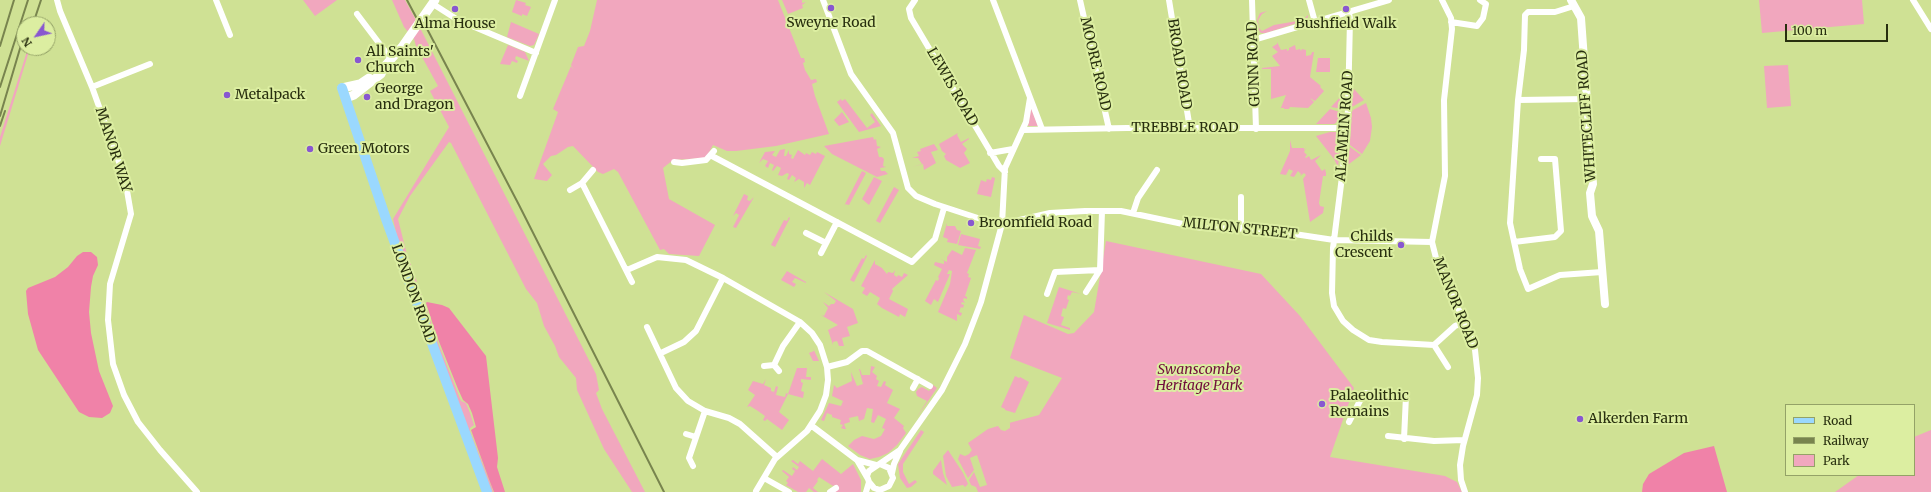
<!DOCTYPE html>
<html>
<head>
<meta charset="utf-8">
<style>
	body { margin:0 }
	#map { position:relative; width:1931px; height:492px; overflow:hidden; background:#cfe194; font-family:Merriweather,serif }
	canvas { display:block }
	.legend { position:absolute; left:1785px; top:404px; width:130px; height:72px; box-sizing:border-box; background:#dceea1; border:1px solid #94a267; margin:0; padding:5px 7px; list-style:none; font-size:12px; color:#282f0f }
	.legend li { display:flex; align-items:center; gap:8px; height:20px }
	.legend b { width:20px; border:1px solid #94a267 }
	.north { position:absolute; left:16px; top:16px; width:40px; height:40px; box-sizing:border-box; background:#dceea1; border:1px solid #94a267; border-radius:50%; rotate:236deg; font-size:11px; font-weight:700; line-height:16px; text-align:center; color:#282f0f }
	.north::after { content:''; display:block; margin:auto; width:14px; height:18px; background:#8857d0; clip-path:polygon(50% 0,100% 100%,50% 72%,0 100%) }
	.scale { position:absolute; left:1785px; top:24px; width:103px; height:18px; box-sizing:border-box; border:2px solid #282f0f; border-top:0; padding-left:5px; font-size:12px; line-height:14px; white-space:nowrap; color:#282f0f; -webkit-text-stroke:3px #dceea1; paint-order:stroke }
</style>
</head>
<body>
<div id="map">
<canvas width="1931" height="492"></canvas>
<ul class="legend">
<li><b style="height:5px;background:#9ad8fe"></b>Road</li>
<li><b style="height:5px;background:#78844e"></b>Railway</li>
<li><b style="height:11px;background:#f1a7be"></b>Park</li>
</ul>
<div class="north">N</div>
<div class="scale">100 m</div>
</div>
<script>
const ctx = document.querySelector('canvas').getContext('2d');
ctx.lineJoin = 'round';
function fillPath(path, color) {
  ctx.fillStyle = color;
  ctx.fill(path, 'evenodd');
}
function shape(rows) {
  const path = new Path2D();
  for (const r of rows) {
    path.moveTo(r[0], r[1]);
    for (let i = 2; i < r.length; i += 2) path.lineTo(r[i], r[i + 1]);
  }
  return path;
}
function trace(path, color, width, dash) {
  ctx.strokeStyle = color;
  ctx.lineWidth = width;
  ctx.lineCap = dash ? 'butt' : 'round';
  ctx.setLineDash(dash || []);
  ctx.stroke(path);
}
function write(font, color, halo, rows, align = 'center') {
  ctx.font = font + ' Merriweather,serif';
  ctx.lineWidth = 4;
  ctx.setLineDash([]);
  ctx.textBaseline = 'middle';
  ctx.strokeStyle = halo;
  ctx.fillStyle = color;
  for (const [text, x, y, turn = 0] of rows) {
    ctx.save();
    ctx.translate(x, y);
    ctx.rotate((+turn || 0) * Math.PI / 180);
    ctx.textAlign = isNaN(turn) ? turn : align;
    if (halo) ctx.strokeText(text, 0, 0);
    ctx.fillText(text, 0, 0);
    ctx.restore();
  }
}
const green = shape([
	[303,0,337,0,315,16],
	[392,0,405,0,416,20,596,374,599,390,596,393,602,409,645,492,632,492,604,449,577,390,576,378,559,357,555,346,544,326,537,303,526,289,451,143,449,142,410,196,398,219,406,251,440,348,461,401,466,403,470,413,474,425,470,428,470,431,492,488,493,492,491,492,399,245,393,219,449,127,430,91,438,86,416,46,414,39,404,27],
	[516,0,526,3,525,5,531,7,527,16,522,14,522,16,512,12],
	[597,0,778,0,801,58,804,58,805,62,803,63,805,70,811,80,816,79,817,82,812,84,815,96,829,134,776,146,736,151,727,151,713,145,707,156,704,158,673,160,663,168,669,199,715,225,699,256,669,254,664,249,660,250,618,172,614,169,603,174,598,172,573,146,568,147,556,155,551,156,543,164,552,175,547,181,534,179,558,112,553,109,571,66,574,70,571,65,578,47,584,46,590,31],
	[782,0,802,0,802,3,806,2,802,5,803,8,788,14],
	[1759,0,1862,0,1864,24,1762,33],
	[1267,11,1262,14,1258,20,1259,28,1262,31,1274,25,1303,20,1308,15,1308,17,1303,21,1266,33,1261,33,1258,29,1257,20,1260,13],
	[511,22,539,34,534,45,530,46,507,37],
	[1277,42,1281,50,1287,49,1287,51,1289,50,1289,48,1295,45,1296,50,1300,49,1301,51,1302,49,1306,50,1306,56,1311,55,1312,52,1314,52,1310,77,1321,86,1320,87,1324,91,1315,101,1310,98,1314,102,1308,108,1290,107,1289,109,1284,109,1284,108,1281,108,1280,110,1286,95,1271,99,1271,69,1262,69,1262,68,1280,66,1272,56,1278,52,1272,47,1277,44],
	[508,45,525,52,529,61,516,56,515,59,518,61,517,63,512,61,510,65,500,64],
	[28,48,30,48,0,146,0,137],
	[1318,58,1330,58,1330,72,1316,72],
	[1788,65,1791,106,1767,108,1764,66],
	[1354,89,1364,100,1352,107,1352,90],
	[1344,93,1343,109,1331,107,1343,94],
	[841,99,842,101,845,99,867,128,875,122,870,115,872,113,881,126,859,132,837,102],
	[1366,103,1371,118,1372,127,1370,141,1362,154,1350,145,1350,142,1352,112,1353,110],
	[1031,108,1038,126,1028,126],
	[1330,109,1343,113,1342,119,1334,124,1316,124],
	[842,112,849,122,839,126,834,120],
	[1330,132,1336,132,1341,137,1338,167,1334,159,1316,136],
	[958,133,957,135,961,142,969,138,969,139,962,144,967,149,964,153,970,163,960,168,946,160,944,156,946,154,942,151,939,144],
	[873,137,874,140,876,139,877,146,881,147,877,149,879,157,882,157,884,159,883,166,886,167,880,168,881,171,885,171,888,174,877,177,832,154,824,146],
	[1290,140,1292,148,1304,148,1304,150,1306,148,1304,152,1307,155,1305,157,1306,158,1309,156,1311,160,1321,155,1315,161,1322,171,1325,169,1326,173,1326,176,1323,176,1319,203,1320,206,1324,207,1323,213,1310,222,1303,179,1306,175,1304,173,1300,176,1301,174,1298,171,1294,177,1290,176,1293,171,1289,169,1286,175,1280,174,1290,151],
	[934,144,938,150,931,152,936,163,924,170,923,164,912,167,922,164,918,158,912,158,919,156,917,152,921,151,920,149],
	[1350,147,1361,155,1349,164,1347,163],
	[785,149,784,156,786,156,789,150,789,154,792,155,791,158,793,159,798,150,805,155,806,153,810,155,812,152,816,154,817,152,825,156,810,185,807,183,804,188,804,182,799,179,794,182,796,178,792,175,789,180,787,179,789,174,787,173,782,176,778,175,781,168,777,166,773,171,772,170,774,165,770,163,768,168,765,166,768,161,763,159,759,163,765,152,775,151,772,155,776,157,780,150],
	[862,171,866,173,849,205,845,204,843,208],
	[874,177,882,181,869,205,862,199],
	[992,177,995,178,991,197,977,194,981,180,986,182,987,179,991,180],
	[894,187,899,190,880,223,876,221],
	[744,194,748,196,747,200,750,201,754,197,736,228,733,227,739,215,736,213,733,216],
	[789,217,790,218,775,247,771,245,784,220,787,221],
	[947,223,947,226,955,226,957,230,961,231,957,244,947,242,948,239,943,237],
	[961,234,980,239,978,246,981,247,980,249,958,245],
	[1106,241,1261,274,1300,316,1354,388,1330,457,1445,476,1457,482,1462,492,978,492,976,487,971,485,969,480,974,472,980,487,987,485,977,455,970,458,974,470,968,478,958,459,960,454,965,456,969,454,972,450,968,443,988,429,998,426,1001,430,1005,431,1010,428,1010,423,1009,423,1039,415,1062,378,1010,358,1024,315,1068,334,1074,333,1094,312],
	[965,248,976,250,967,273,969,274,968,277,971,278,965,296,967,297,967,299,964,298,963,300,965,303,962,302,961,304,964,305,963,308,961,307,959,312,962,313,961,316,957,314,957,321,938,312,950,284,952,271,949,270,947,274,950,274,938,302,934,299,931,305,925,301,936,280,938,281,939,278,938,277,942,269,934,265,935,262,944,264,944,261,941,259,947,262,947,257,952,250,962,255],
	[866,255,867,256,854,282,850,280,862,258,864,259],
	[875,260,875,264,882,268,887,274,888,272,893,273,895,270,894,275,897,277,898,275,902,277,904,273,908,275,892,289,893,291,889,299,908,309,905,317,900,314,899,317,882,308,877,304,880,298,870,292,867,296,862,293,865,288,861,286],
	[787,271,806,282,806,283,795,278,792,282,796,284,794,287,781,280],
	[1059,287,1081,294,1072,292,1070,296,1068,295,1067,299,1069,300,1066,309,1063,308,1061,316,1064,317,1061,325,1070,328,1070,330,1047,323],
	[824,292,853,309,858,323,847,327,850,336,842,338,844,346,839,346,837,341,833,342,833,345,828,330,838,325,821,315,824,316,828,308,823,302,829,306,831,304,834,304,836,301],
	[813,348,819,361,813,361,809,353,814,351],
	[871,366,875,367,872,372,877,376,876,379,879,381,877,386,881,387,884,381,886,382,885,385,893,390,887,403,900,409,894,418,904,426,903,428,906,433,897,445,888,453,879,457,870,459,860,455,848,446,854,440,862,436,874,439,881,436,885,429,882,428,886,419,878,415,874,423,871,422,873,409,867,408,864,419,859,421,858,416,849,418,850,422,844,424,846,429,844,429,841,428,843,425,840,424,841,420,832,417,832,415,827,413,824,421,821,420,829,403,841,406,843,401,832,396,834,385,837,388,852,381,851,372,857,386,863,384,859,369,860,369,862,375,870,375],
	[797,368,807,368,806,377,811,377,811,380,801,379,801,382,803,383,801,391,804,392,803,398,788,394,779,412,789,420,782,430,767,419,765,421,763,420,765,416,758,411,750,406,747,407,755,395,748,390,753,381,763,384,766,379,764,385,771,388,771,391,774,392,776,386,778,387,776,395,785,397,786,393,788,394],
	[1015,376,1019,378,1020,377,1029,382,1015,413,1005,410,1005,409,1001,407],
	[933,385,937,388,917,417,927,401,917,396,916,392,918,389,922,387,929,391],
	[921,430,924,432,903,464,903,472,909,484,915,480,917,482,911,487,907,488,900,478,898,464],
	[1931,430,1931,492,1835,492,1859,475,1914,475,1914,437],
	[948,450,963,473,968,484,965,487,963,485,952,487,946,476,943,456],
	[822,459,841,474,853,464,861,480,861,492,832,492,836,488,835,485,833,486,819,477,817,480,818,481,813,488,818,492,814,492,809,488,806,492,798,492,786,485,788,483,786,481,789,477,782,471,783,470,792,476,795,471,792,469,793,467,797,470,799,467,791,461,793,460,798,464,800,461,813,471],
	[941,460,943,473,947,485,933,474,933,471]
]);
const forest = shape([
	[83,252,91,252,97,257,98,265,93,276,91,287,89,312,91,333,99,371,113,406,110,413,102,418,89,417,79,412,38,350,28,314,26,291,28,288,55,277,68,267,77,256],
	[427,302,442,305,449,308,486,356,498,458,497,467,505,492,494,492,490,482,471,430,476,427,472,413,468,404,463,400,458,389,436,334,426,303],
	[1714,446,1727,492,1642,492,1643,484,1649,474,1684,453]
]);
const minor = shape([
	[57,0,60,11,92,87,125,179,131,214,110,284,108,320,113,364,124,395,138,422,160,450,197,492],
	[216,0,230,35],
	[823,0,851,74,893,133,908,188,916,196,935,204,987,221,1002,224,1050,213,1085,211,1121,211,1202,228,1261,229,1334,240,1432,242],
	[915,0,909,9,911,18,999,166,1005,172],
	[993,0,1042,129],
	[1080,0,1109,129],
	[1169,0,1190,129],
	[1252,0,1256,129],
	[1309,0,1315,22],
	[1442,0,1451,18,1452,29,1444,100,1445,176,1432,242,1437,262,1472,339,1475,350,1478,378,1477,395,1463,446,1460,465,1461,480,1465,492],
	[1913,0,1931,29],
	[433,4,458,20,536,53],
	[1574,6,1555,12,1528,12,1525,15,1524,50,1518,100,1510,223,1520,269,1528,289,1560,275,1602,272],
	[1349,12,1350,19,1348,109,1346,145,1333,248,1332,293,1334,306,1343,321,1353,330,1369,340,1382,342,1434,345,1455,326,1464,322],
	[357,14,391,59],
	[1451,22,1477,26,1483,18,1486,4,1480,0],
	[1253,40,1389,0],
	[92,87,150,64],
	[520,96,555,0],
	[1518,100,1587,99],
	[1023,130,1127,128,1346,128],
	[990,153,1013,149],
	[712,156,912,262,935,239,944,208],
	[674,162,682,163,706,160,714,151],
	[582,183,632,282],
	[570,190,582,183,593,170],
	[1241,197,1241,227],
	[1133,213,1138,198,1157,170],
	[806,233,826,243],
	[1514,242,1555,237,1561,231,1555,159,1541,159],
	[821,253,837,222],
	[627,270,657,257,686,260,723,278,800,322,812,333,820,345,827,367,828,380,826,395,820,411,807,431,775,459,756,491],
	[1086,292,1100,270,1102,211],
	[1047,294,1055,272,1100,270],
	[647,327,676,388,688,401,705,411],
	[1434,345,1448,367],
	[661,353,684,342,696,331,723,278],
	[774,365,783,346,800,322],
	[774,365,779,371],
	[764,366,774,365],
	[827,367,847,362,862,351,867,351,930,386],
	[913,388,918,379],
	[1349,422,1364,393,1406,396,1404,439],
	[812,426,857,460,868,479],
	[686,434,696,437],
	[1388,436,1434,441,1464,440],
	[857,460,876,465],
	[880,464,889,468,893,478,889,486,880,490,874,488,869,482,867,476,869,471,900,450,942,390,965,344,981,302,1002,224,1005,168,1026,122,1030,98],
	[693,466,689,458,705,411,729,418,740,424,777,457],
	[892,473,894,464,900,451],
	[764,478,789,492],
	[830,492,836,488],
	[866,492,869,482]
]);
const tertiary = shape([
	[1571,0,1581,18,1593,184,1590,193,1592,216,1599,231,1605,304]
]);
const secondary = shape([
	[342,88,360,84,369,78],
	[346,98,354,95,381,74,384,67,402,47,435,0]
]);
const primary = shape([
	[342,88,386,219,487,492]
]);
const rail = shape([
	[407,0,416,17],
	[424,23,519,205,664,492],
	[33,24,41,0],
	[0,46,14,0],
	[0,87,28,0],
	[0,116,24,35],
	[0,126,5,111]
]);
const markers = [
	[831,8,4,"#8857d0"],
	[455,9,4,"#8857d0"],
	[1346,9,4,"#8857d0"],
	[358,60,4,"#8857d0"],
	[227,95,4,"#8857d0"],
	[367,97,4,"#8857d0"],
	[310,149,4,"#8857d0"],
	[971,223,4,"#8857d0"],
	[1401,245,4,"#8857d0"],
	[1322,404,4,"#8857d0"],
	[1580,419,4,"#8857d0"]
];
const poiNames = [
	["Sweyne Road",831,23,"center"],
	["Alma House",455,24,"center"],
	["Bushfield Walk",1346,24,"center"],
	["All Saints'",366,52],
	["Church",366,68],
	["George",375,89],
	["and Dragon",375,105],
	["Metalpack",235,95],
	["Green Motors",318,149],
	["Broomfield Road",979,223],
	["Childs",1393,237,"right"],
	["Crescent",1393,253,"right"],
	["Palaeolithic",1330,396],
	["Remains",1330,412],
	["Alkerden Farm",1588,419]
];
const streetNames = [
	["MOORE ROAD",1095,64,77],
	["BROAD ROAD",1179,64,81],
	["GUNN ROAD",1254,64,-92],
	["LEWIS ROAD",952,87,60],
	["WHITECLIFF ROAD",1587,116,-94],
	["ALAMEIN ROAD",1345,126,-86],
	["TREBBLE ROAD",1185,128],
	["MANOR WAY",113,150,72],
	["MILTON STREET",1240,229,6],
	["LONDON ROAD",413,294,70],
	["MANOR ROAD",1455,303,68]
];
const parkNames = [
	["Swanscombe",1199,370],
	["Heritage Park",1199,386]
];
fillPath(green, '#f1a7be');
fillPath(forest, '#f082a8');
trace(minor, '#fff', 6);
trace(tertiary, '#fff', 8);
trace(secondary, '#fff', 9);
trace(primary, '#9ad8fe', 10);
trace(rail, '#78844e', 2);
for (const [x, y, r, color] of markers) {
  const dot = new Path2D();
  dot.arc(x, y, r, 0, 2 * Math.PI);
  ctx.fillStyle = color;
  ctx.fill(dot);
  trace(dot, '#dceea1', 1.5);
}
write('14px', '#282f0f', '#dceea1', poiNames, 'left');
write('14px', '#282f0f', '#dceea1', streetNames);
write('italic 14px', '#710d3c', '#dceea1', parkNames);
</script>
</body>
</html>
